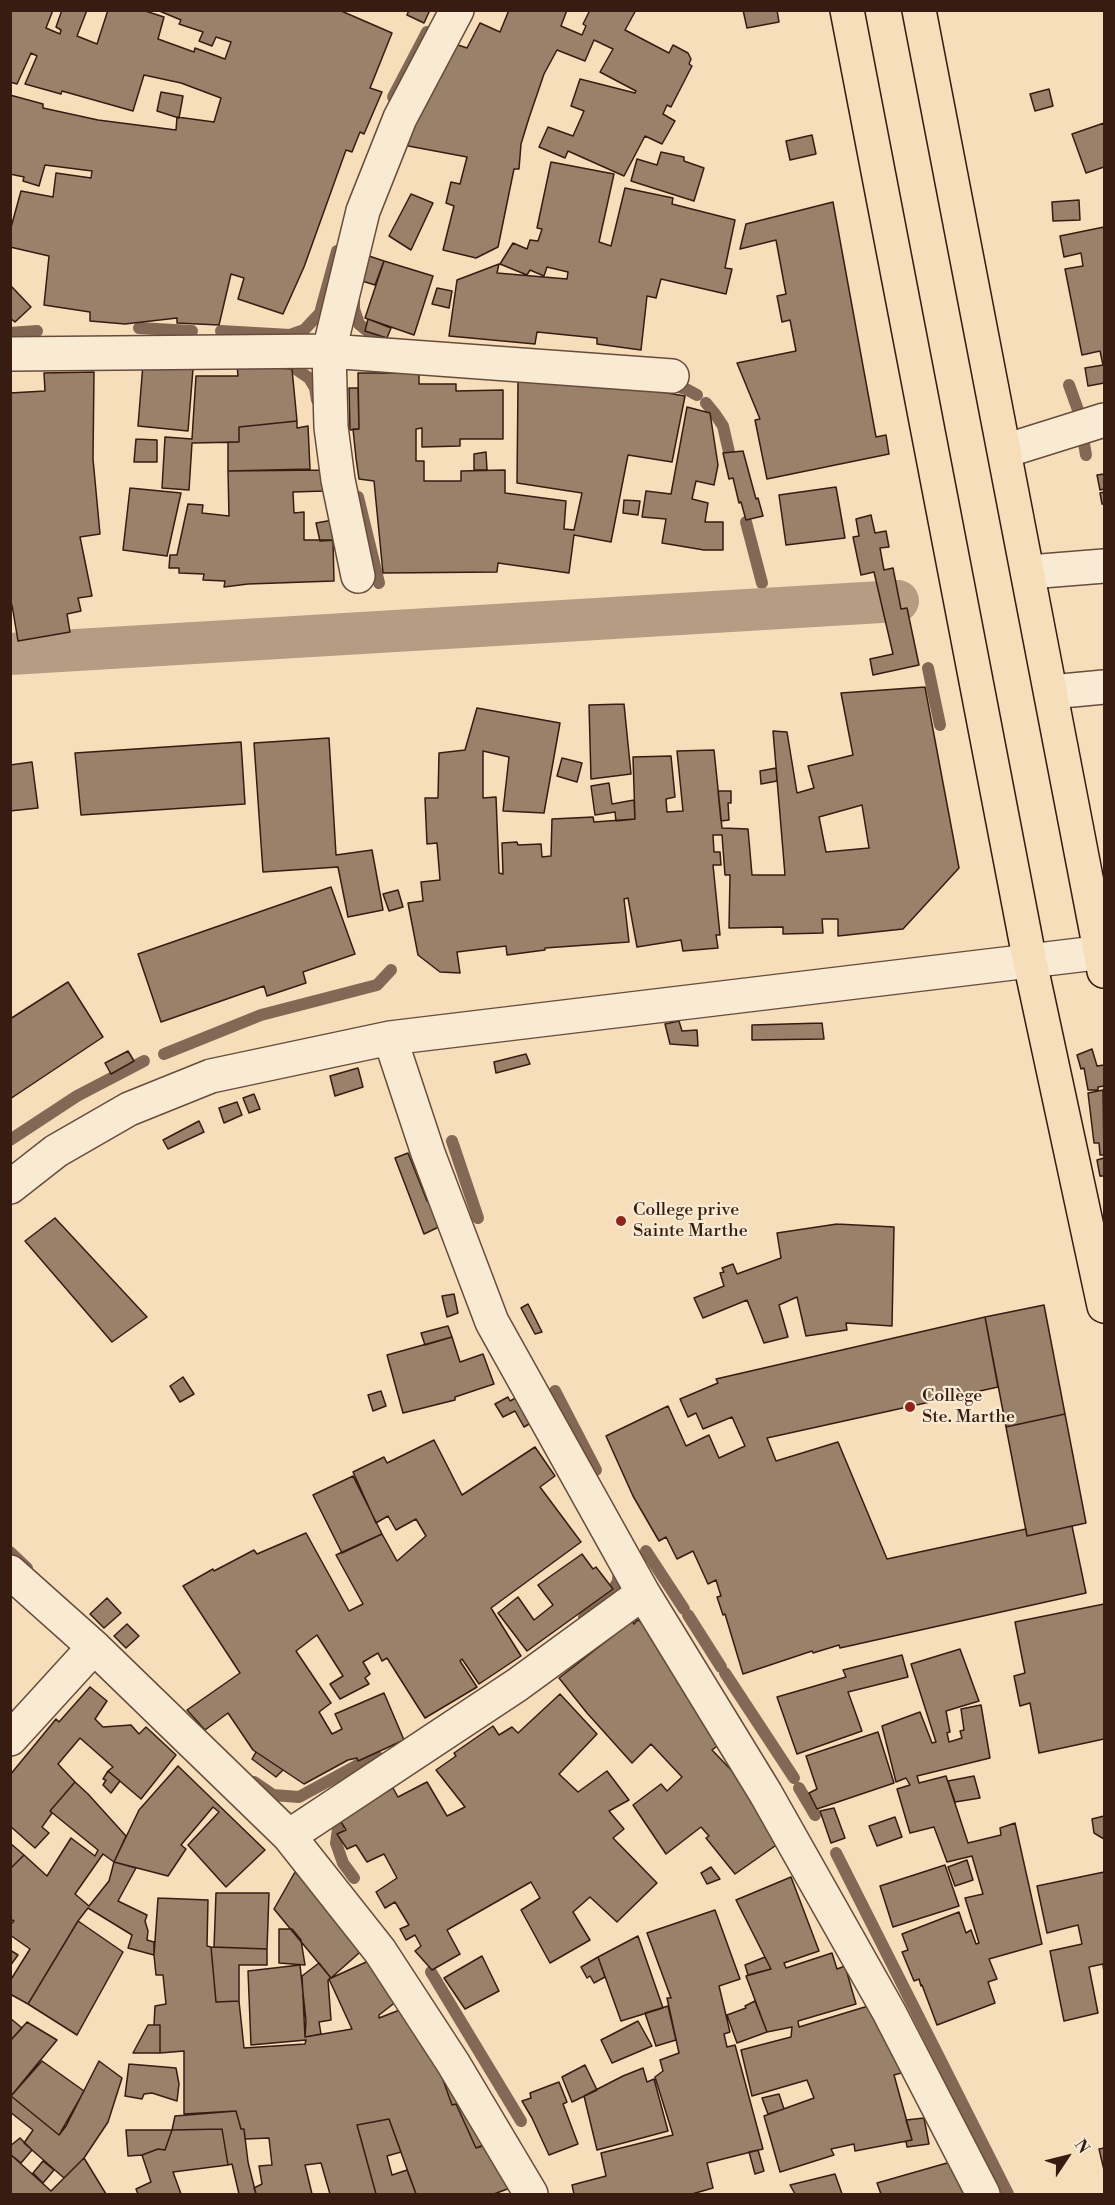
<!DOCTYPE html>
<html>
<head>
<meta charset="utf-8">
<style>
	body { margin:0 }
	#map { position:relative; width:1115px; height:2205px; overflow:hidden; background:#f6debb; font-family:"Libre Bodoni",serif }
	canvas { display:block }
	.frame { position:absolute; inset:0; border:12px solid #371c12; pointer-events:none }
	.north { position:absolute; left:1037px; top:2127px; width:60px; height:60px; -webkit-text-stroke:4px #f9ead3; paint-order:stroke; rotate:55deg; font-size:16px; font-weight:700; line-height:24px; text-align:center; color:#371c12 }
	.north::after { content:''; display:block; margin:auto; width:21px; height:27px; background:#371c12; clip-path:polygon(50% 0,100% 100%,50% 72%,0 100%) }
</style>
</head>
<body>
<div id="map">
<canvas width="1115" height="2205"></canvas>
<div class="frame"></div>
<div class="north">N</div>
</div>
<script>
const ctx = document.querySelector('canvas').getContext('2d');
ctx.lineJoin = 'round';
function shape(rows) {
  const path = new Path2D();
  for (const r of rows) {
    path.moveTo(r[0], r[1]);
    for (let i = 2; i < r.length; i += 2) path.lineTo(r[i], r[i + 1]);
  }
  return path;
}
function trace(path, color, width, dash) {
  ctx.strokeStyle = color;
  ctx.lineWidth = width;
  ctx.lineCap = dash ? 'butt' : 'round';
  ctx.setLineDash(dash || []);
  ctx.stroke(path);
}
function fillPath(path, color) {
  ctx.fillStyle = color;
  ctx.fill(path, 'evenodd');
}
function write(font, color, halo, rows, align = 'center') {
  ctx.font = font + ' "Libre Bodoni",serif';
  ctx.lineWidth = 4.5;
  ctx.setLineDash([]);
  ctx.textBaseline = 'middle';
  ctx.strokeStyle = halo;
  ctx.fillStyle = color;
  for (const [text, x, y, turn = 0] of rows) {
    ctx.save();
    ctx.translate(x, y);
    ctx.rotate((+turn || 0) * Math.PI / 180);
    ctx.textAlign = isNaN(turn) ? turn : align;
    if (halo) ctx.strokeText(text, 0, 0);
    ctx.fillText(text, 0, 0);
    ctx.restore();
  }
}
const stream = shape([
	[393,97,427,32],
	[354,297,354,309,359,324,374,336],
	[139,328,192,331],
	[221,331,290,335,304,330,320,313,337,251],
	[10,333,37,331],
	[290,365,309,378,315,388,317,400],
	[668,384,686,389,697,395],
	[1069,385,1078,410,1086,455],
	[706,403,715,414,723,426,729,452],
	[358,497,379,583],
	[746,522,762,583],
	[928,668,940,725],
	[164,1054,261,1015,377,985,391,970],
	[10,1140,77,1096,144,1061],
	[452,1141,478,1218],
	[555,1391,596,1470],
	[646,1551,684,1609],
	[10,1552,27,1568],
	[688,1615,721,1667],
	[584,1617,611,1594,618,1581,619,1565],
	[725,1673,794,1778],
	[254,1782,273,1795,299,1797,376,1755],
	[799,1788,815,1815],
	[347,1809,339,1822,336,1843,343,1863,354,1878],
	[836,1853,1008,2194],
	[431,1972,521,2121]
]);
const canal = shape([
	[10,654,898,601]
]);
const building = shape([
	[10,10,53,10,46,28,60,34,61,30,56,27,62,10,87,10,77,36,97,44,108,10,142,10,164,17,158,39,194,52,195,48,225,59,231,42,216,37,212,46,199,41,203,32,179,24,181,20,157,10,339,10,392,33,370,88,382,92,364,134,360,132,352,152,346,150,304,267,283,314,238,299,244,278,231,274,219,325,177,323,177,318,125,324,90,321,90,312,44,305,49,256,10,247,10,231,21,191,53,197,56,173,91,178,92,171,45,165,39,186,23,181,24,177,10,174,10,95,43,104,43,108,98,120,176,130,177,117,214,122,221,98,181,83,144,75,133,111,62,91,61,94,25,84,37,56,31,53,17,84,10,82,10,10],
	[409,10,430,10,424,23,407,15,409,10],
	[509,10,567,10,561,26,582,35,586,26,583,24,590,10,636,10,625,30,669,53,673,45,688,53,691,59,689,64,692,66,671,107,667,105,663,114,675,121,662,144,645,136,624,176,568,151,565,158,539,147,548,127,573,136,584,111,571,106,580,79,635,93,636,91,600,72,613,49,594,40,585,61,557,50,544,74,529,118,521,144,519,169,514,169,498,247,476,258,443,250,454,206,446,203,451,182,460,184,467,157,403,145,455,44,467,48,480,23,500,32,509,10],
	[743,10,777,10,779,22,747,28,743,10],
	[1049,89,1053,106,1035,111,1030,94,1049,89],
	[161,92,183,96,179,118,157,111,161,92],
	[1104,123,1104,167,1086,173,1072,134,1104,123],
	[812,135,816,154,790,160,786,141,812,135],
	[661,152,684,157,684,161,704,168,694,201,631,181,637,159,657,165,661,152],
	[551,162,614,174,599,242,611,246,625,188,673,198,672,204,735,220,725,268,732,269,726,294,661,279,656,298,647,296,641,350,597,344,597,338,537,332,535,344,449,336,457,280,499,264,497,273,567,279,568,272,547,267,544,276,530,270,527,275,500,264,513,243,527,249,530,240,538,241,542,229,537,228,551,162],
	[411,194,433,203,411,250,389,236,411,194],
	[1079,200,1080,220,1053,221,1052,202,1079,200],
	[833,202,876,437,886,435,889,454,767,479,755,420,760,419,737,363,796,351,790,320,782,322,777,296,786,294,776,240,740,249,746,224,833,202],
	[1104,227,1104,383,1088,386,1085,368,1103,365,1100,351,1082,355,1065,269,1083,266,1081,253,1064,257,1060,236,1104,227],
	[366,255,384,261,375,285,359,280,366,255],
	[384,261,433,276,414,335,365,318,384,261],
	[12,287,31,307,15,322,10,318,10,289,12,287],
	[437,288,452,291,449,308,432,304,437,288],
	[368,319,391,328,387,338,365,331,368,319],
	[143,364,193,369,188,431,138,426,143,364],
	[237,365,292,369,297,421,239,427,239,442,192,443,189,490,162,488,165,437,192,439,196,376,238,376,237,365],
	[94,372,93,459,100,534,80,537,92,596,78,598,81,611,67,614,70,632,18,641,12,605,10,605,10,393,45,391,44,373,94,372],
	[358,373,419,373,419,384,456,384,456,391,503,390,503,439,460,439,460,446,422,447,422,428,416,429,416,461,424,461,424,481,461,481,461,471,505,470,505,493,566,501,564,529,574,530,582,493,517,483,518,381,638,388,685,396,672,462,628,455,611,542,574,535,569,573,498,563,497,572,383,573,374,481,359,479,356,458,353,429,359,429,358,373],
	[349,388,358,388,359,429,350,430,349,388],
	[687,407,710,413,718,465,714,485,696,481,692,499,708,503,705,522,723,522,723,550,704,550,662,543,666,519,642,517,646,491,671,494,687,407],
	[297,421,297,428,308,426,310,469,228,471,228,442,239,442,239,427,297,421],
	[136,439,157,440,157,462,134,462,136,439],
	[743,451,756,499,758,498,763,516,746,520,741,502,739,503,733,478,729,479,723,453,743,451],
	[486,452,487,470,474,470,474,454,486,452],
	[323,470,325,491,293,492,294,513,304,512,304,540,333,540,334,581,248,584,224,587,225,581,203,580,204,574,179,573,179,568,169,568,170,555,177,555,188,504,203,505,202,513,229,516,228,471,323,470],
	[1104,474,1104,489,1100,490,1097,475,1104,474],
	[836,487,845,538,786,545,779,495,836,487],
	[130,488,181,493,167,556,123,550,130,488],
	[1104,492,1104,504,1102,504,1100,493,1104,492],
	[624,500,640,501,638,515,623,513,624,500],
	[871,515,875,533,886,531,889,547,880,548,884,570,893,568,901,609,907,608,919,665,873,675,870,659,893,654,874,572,861,575,853,537,859,536,856,519,871,515],
	[333,520,337,540,320,541,316,523,333,520],
	[925,687,959,868,903,929,838,936,838,919,822,919,823,933,783,934,783,927,729,928,730,875,725,875,722,835,713,835,714,852,720,852,721,865,713,865,720,935,716,935,718,948,683,951,681,940,637,947,628,898,624,899,629,942,545,948,545,950,507,955,506,946,457,952,460,973,440,972,418,955,408,903,423,901,421,882,440,880,437,843,427,844,425,798,438,798,439,753,465,750,477,708,560,723,544,813,503,811,509,757,483,751,483,798,496,797,499,873,503,874,502,843,517,842,518,845,541,844,542,857,551,856,552,819,593,817,594,822,635,819,633,757,671,756,675,797,666,799,667,812,683,811,677,751,714,750,722,828,748,829,752,875,785,875,773,731,787,732,797,793,814,788,808,766,853,755,841,693,925,687],
	[862,805,869,848,826,852,819,817,862,805],
	[624,704,631,774,591,779,589,705,624,704],
	[329,738,336,855,372,850,383,910,348,917,338,867,263,872,254,743,329,738],
	[241,742,245,804,81,815,75,753,241,742],
	[562,758,582,763,577,782,557,776,562,758],
	[32,762,38,808,10,811,10,765,32,762],
	[776,768,777,781,761,784,760,771,776,768],
	[609,783,612,804,634,800,635,819,616,821,615,812,595,815,591,786,609,783],
	[718,791,731,791,731,803,728,803,729,820,721,821,718,791],
	[331,887,355,954,303,972,306,983,267,996,264,986,161,1022,138,954,331,887],
	[398,890,403,907,389,911,383,894,398,890],
	[68,982,103,1037,10,1099,10,1019,68,982],
	[679,1021,682,1031,697,1030,698,1046,670,1044,665,1024,679,1021],
	[822,1023,824,1039,752,1040,752,1025,822,1023],
	[1092,1049,1097,1066,1104,1065,1104,1086,1098,1087,1098,1090,1088,1090,1084,1068,1081,1069,1077,1055,1092,1049],
	[128,1051,134,1061,111,1074,105,1063,128,1051],
	[526,1054,530,1064,496,1073,494,1062,526,1054],
	[358,1068,363,1087,335,1096,330,1076,358,1068],
	[1103,1090,1104,1155,1100,1155,1099,1143,1094,1143,1088,1093,1103,1090],
	[254,1094,260,1109,249,1113,243,1098,254,1094],
	[237,1102,242,1115,224,1123,219,1108,237,1102],
	[199,1121,204,1132,168,1149,163,1140,199,1121],
	[408,1153,427,1201,436,1198,445,1224,424,1234,395,1158,408,1153],
	[1104,1158,1104,1179,1104,1176,1100,1176,1097,1160,1104,1158],
	[55,1218,147,1317,112,1342,25,1241,55,1218],
	[837,1224,894,1227,892,1326,846,1323,847,1330,806,1336,797,1297,779,1305,788,1337,764,1343,747,1300,703,1318,694,1298,724,1286,720,1273,724,1272,722,1268,733,1264,737,1274,781,1258,777,1233,837,1224],
	[454,1294,458,1313,447,1317,442,1296,454,1294],
	[528,1304,542,1332,535,1334,521,1308,528,1304],
	[1044,1305,1065,1414,1006,1427,985,1317,1044,1305],
	[985,1317,998,1387,767,1438,776,1461,838,1442,887,1559,1026,1529,1027,1536,1072,1526,1086,1593,840,1648,839,1645,813,1653,812,1651,743,1674,725,1614,723,1615,717,1597,721,1596,716,1580,708,1584,693,1551,677,1559,666,1537,659,1541,633,1496,606,1436,668,1406,686,1446,709,1435,719,1458,745,1446,732,1417,703,1429,696,1413,688,1417,680,1399,718,1383,716,1379,985,1317],
	[448,1326,452,1337,425,1345,421,1333,448,1326],
	[452,1337,460,1362,483,1354,494,1384,455,1397,455,1400,403,1413,387,1355,452,1337],
	[183,1377,194,1394,180,1402,170,1386,183,1377],
	[381,1391,386,1406,373,1411,368,1395,381,1391],
	[521,1395,536,1420,524,1427,515,1411,503,1417,495,1404,508,1397,510,1401,521,1395],
	[1065,1414,1086,1523,1027,1536,1006,1427,1065,1414],
	[434,1440,462,1495,535,1447,555,1476,540,1487,581,1542,491,1608,521,1656,479,1684,462,1659,460,1661,477,1687,425,1718,387,1658,382,1661,378,1653,363,1662,370,1674,365,1678,369,1684,340,1699,330,1684,343,1676,317,1635,296,1651,331,1703,319,1712,332,1734,342,1729,335,1714,384,1693,404,1740,358,1761,357,1758,348,1760,304,1784,253,1750,228,1713,205,1730,187,1710,240,1673,183,1586,213,1569,214,1571,254,1550,257,1554,306,1533,349,1611,363,1604,336,1555,382,1534,397,1561,426,1536,416,1519,396,1530,388,1516,376,1523,353,1472,384,1457,387,1463,434,1440],
	[353,1476,382,1534,342,1553,313,1495,353,1476],
	[582,1554,593,1569,596,1567,613,1589,527,1651,498,1613,518,1597,534,1620,553,1605,538,1585,582,1554],
	[107,1598,121,1613,104,1628,90,1614,107,1598],
	[1104,1604,1104,1739,1039,1753,1030,1703,1020,1706,1014,1676,1025,1673,1015,1622,1104,1604],
	[637,1620,651,1626,648,1634,659,1639,725,1740,712,1750,756,1796,785,1839,735,1874,706,1838,709,1836,701,1827,666,1854,633,1805,661,1784,667,1791,682,1777,651,1744,632,1763,587,1713,559,1678,632,1621,634,1624,637,1620],
	[127,1624,139,1636,126,1648,114,1636,127,1624],
	[960,1649,979,1701,946,1711,950,1732,947,1733,949,1742,962,1738,960,1731,964,1730,961,1709,981,1705,990,1758,917,1776,919,1783,946,1776,968,1843,1001,1835,1000,1828,1015,1823,1042,1944,989,1959,997,1979,988,1982,995,2003,937,2025,922,1985,921,1986,919,1979,914,1981,902,1952,908,1950,902,1934,959,1912,966,1933,971,1930,976,1944,979,1943,965,1898,983,1894,972,1856,947,1862,934,1827,910,1833,897,1789,910,1785,906,1778,896,1782,882,1726,920,1712,932,1743,936,1742,911,1664,960,1649],
	[902,1655,908,1677,848,1692,862,1731,797,1754,777,1697,846,1677,843,1670,902,1655],
	[90,1687,107,1701,95,1719,103,1727,131,1725,139,1734,146,1727,176,1755,141,1799,108,1771,113,1767,80,1738,58,1764,75,1782,50,1811,52,1813,42,1827,49,1833,35,1848,10,1826,10,1775,56,1719,59,1722,90,1687],
	[560,1694,597,1734,559,1774,578,1792,607,1771,629,1800,609,1811,624,1829,613,1838,657,1883,617,1922,590,1897,573,1912,590,1940,550,1963,521,1910,540,1898,531,1882,447,1930,460,1954,432,1970,415,1951,421,1946,415,1935,406,1940,400,1929,409,1925,395,1902,385,1908,376,1892,397,1878,384,1854,367,1862,356,1845,347,1849,337,1834,346,1830,341,1822,346,1814,393,1788,398,1797,427,1782,447,1816,465,1807,436,1770,456,1756,454,1753,493,1726,499,1735,512,1727,518,1733,560,1694],
	[878,1732,894,1783,817,1809,809,1793,817,1789,806,1756,878,1732],
	[256,1752,283,1770,276,1777,252,1759,256,1752],
	[178,1766,265,1850,226,1887,188,1845,219,1812,213,1807,181,1845,186,1849,168,1876,114,1862,139,1810,178,1766],
	[108,1771,120,1781,111,1793,103,1785,106,1780,103,1779,108,1771],
	[974,1776,980,1798,955,1802,948,1781,974,1776],
	[75,1782,88,1794,126,1836,114,1862,136,1868,118,1901,147,1915,145,1921,148,1931,147,1940,154,1942,154,1955,128,1948,132,1935,88,1908,78,1921,28,2004,10,1994,10,1981,30,1949,10,1935,10,1925,14,1921,10,1919,10,1869,24,1855,47,1876,71,1838,95,1856,98,1850,50,1811,75,1782],
	[103,1854,114,1862,109,1881,89,1906,75,1894,103,1854],
	[834,1808,845,1838,831,1843,820,1811,834,1808],
	[1104,1816,1104,1839,1094,1833,1092,1819,1104,1816],
	[895,1817,902,1837,877,1846,869,1826,895,1817],
	[10,1843,24,1855,10,1869,10,1843],
	[967,1860,973,1880,955,1886,948,1867,967,1860],
	[945,1865,959,1906,893,1927,880,1886,945,1865],
	[711,1867,720,1879,707,1884,701,1873,711,1867],
	[295,1872,368,1945,331,1978,274,1909,295,1872],
	[1104,1872,1104,1973,1103,1964,1089,1967,1098,2013,1064,2021,1050,1951,1082,1944,1078,1925,1047,1933,1037,1886,1104,1872],
	[791,1877,819,1951,784,1963,786,1968,832,1953,837,1969,845,1966,856,2004,798,2021,799,2027,878,2003,912,2070,894,2075,912,2140,855,2151,854,2144,831,2149,834,2155,780,2172,764,2116,814,2098,807,2080,752,2096,741,2050,791,2037,792,2027,767,2032,746,1976,771,1969,736,1900,791,1877],
	[216,1893,269,1893,267,1949,214,1947,216,1893],
	[158,1898,208,1900,207,1946,211,1947,216,2002,239,2001,244,2048,305,2044,306,2040,251,2045,248,1971,300,1965,306,2021,305,2037,352,2029,329,1979,375,1958,397,2001,379,2015,379,2018,410,2006,431,2046,452,2105,456,2104,476,2148,489,2144,510,2188,494,2194,416,2194,389,2119,357,2125,376,2194,330,2194,321,2163,305,2165,312,2194,256,2194,254,2188,262,2184,259,2166,272,2165,269,2138,245,2139,244,2129,241,2129,236,2111,184,2114,184,2051,160,2053,160,2025,154,2025,155,2006,166,2004,163,1975,156,1975,154,1955,158,1898],
	[715,1910,740,1979,719,1986,730,2032,724,2034,727,2047,735,2045,763,2149,707,2163,713,2188,692,2194,574,2194,572,2185,606,2176,601,2153,673,2135,655,2077,663,2071,660,2060,679,2053,667,1998,671,1998,647,1933,715,1910],
	[78,1921,123,1952,77,2035,28,2004,78,1921],
	[279,1929,292,1929,301,1940,305,1965,279,1963,279,1929],
	[638,1936,663,2008,621,2021,598,1957,638,1936],
	[211,1947,267,1949,267,1965,239,1965,239,2001,216,2002,211,1947],
	[10,1950,18,1955,10,1966,10,1950],
	[482,1956,499,1991,465,2009,444,1978,482,1956],
	[598,1957,605,1977,594,1983,590,1976,587,1978,581,1967,598,1957],
	[765,1957,771,1969,748,1975,745,1965,765,1957],
	[319,1963,331,1978,328,1980,331,2020,319,2022,321,2034,305,2037,302,1976,319,1963],
	[755,2001,767,2032,737,2043,727,2015,746,2008,745,2006,755,2001],
	[668,2006,676,2040,656,2046,645,2013,668,2006],
	[10,2018,22,2028,10,2041,10,2018],
	[638,2021,652,2046,612,2063,601,2040,638,2021],
	[27,2022,57,2040,11,2096,59,2135,66,2126,99,2061,122,2078,108,2122,84,2158,64,2178,24,2143,33,2130,10,2112,10,2041,27,2022],
	[148,2025,160,2025,160,2053,133,2053,148,2025],
	[431,2046,486,2144,476,2148,456,2104,452,2105,431,2046],
	[42,2061,84,2091,59,2135,11,2096,42,2061],
	[129,2064,176,2068,179,2084,177,2101,152,2093,144,2094,142,2099,125,2096,129,2064],
	[585,2065,597,2090,572,2102,562,2077,585,2065],
	[643,2068,647,2082,654,2079,668,2131,597,2150,584,2096,623,2076,643,2068],
	[559,2082,567,2102,563,2104,578,2144,549,2155,532,2118,522,2101,531,2098,530,2093,559,2082],
	[779,2094,784,2109,768,2114,762,2098,779,2094],
	[236,2111,241,2129,244,2129,248,2162,256,2194,239,2194,232,2164,228,2165,222,2129,172,2130,175,2116,236,2111],
	[924,2118,929,2144,907,2147,906,2141,912,2140,906,2120,924,2118],
	[389,2119,401,2152,387,2156,392,2175,407,2170,416,2194,376,2194,357,2125,389,2119],
	[222,2129,228,2165,173,2172,181,2194,138,2194,136,2189,151,2182,142,2155,158,2149,165,2150,172,2130,222,2129],
	[126,2130,172,2130,165,2150,158,2149,142,2155,128,2156,126,2130],
	[20,2138,32,2150,21,2163,10,2154,10,2146,20,2138],
	[1104,2148,1104,2170,1099,2149,1104,2148],
	[758,2150,764,2171,755,2174,749,2152,758,2150],
	[10,2154,51,2191,84,2158,106,2194,10,2194,10,2154],
	[43,2161,54,2170,43,2183,33,2173,43,2161],
	[954,2161,964,2194,881,2194,877,2183,954,2161],
	[835,2174,842,2194,795,2194,790,2185,835,2174]
]);
const minor = shape([
	[10,354,329,351,672,376],
	[1005,451,1104,420],
	[1029,572,1104,566],
	[358,576,338,480,331,427,329,351,363,211,400,118,457,10],
	[1051,692,1104,687],
	[390,1038,428,1153,492,1322,643,1593,766,1794,889,2012,983,2194],
	[10,1187,56,1151,129,1109,211,1076,390,1038,1104,952],
	[10,1572,94,1647,289,1836,380,1951,453,2063,531,2194],
	[10,1739,94,1647],
	[289,1836,517,1685,643,1593]
]);
const major = shape([
	[847,10,1030,962,1104,1306],
	[919,10,1104,971]
]);
const markers = [
	[621,1221,6,"#8f2418"],
	[910,1407,6,"#8f2418"]
];
const poiNames = [
	["College prive",633,1211],
	["Sainte Marthe",633,1232],
	["Collège",922,1397],
	["Ste. Marthe",922,1418]
];
trace(stream, '#836955', 12);
trace(canal, '#b59c82', 42);
fillPath(building, '#9a816a');
trace(building, '#371c12', 1.5);
trace(minor, '#674c3c', 36);
trace(major, '#371c12', 36);
trace(minor, '#f9ead3', 33);
trace(major, '#f6debb', 33);
for (const [x, y, r, color] of markers) {
  const dot = new Path2D();
  dot.arc(x, y, r, 0, 2 * Math.PI);
  ctx.fillStyle = color;
  ctx.fill(dot);
  trace(dot, '#f9ead3', 2);
}
write('18px', '#371c12', '#f9ead3', poiNames, 'left');
</script>
</body>
</html>
